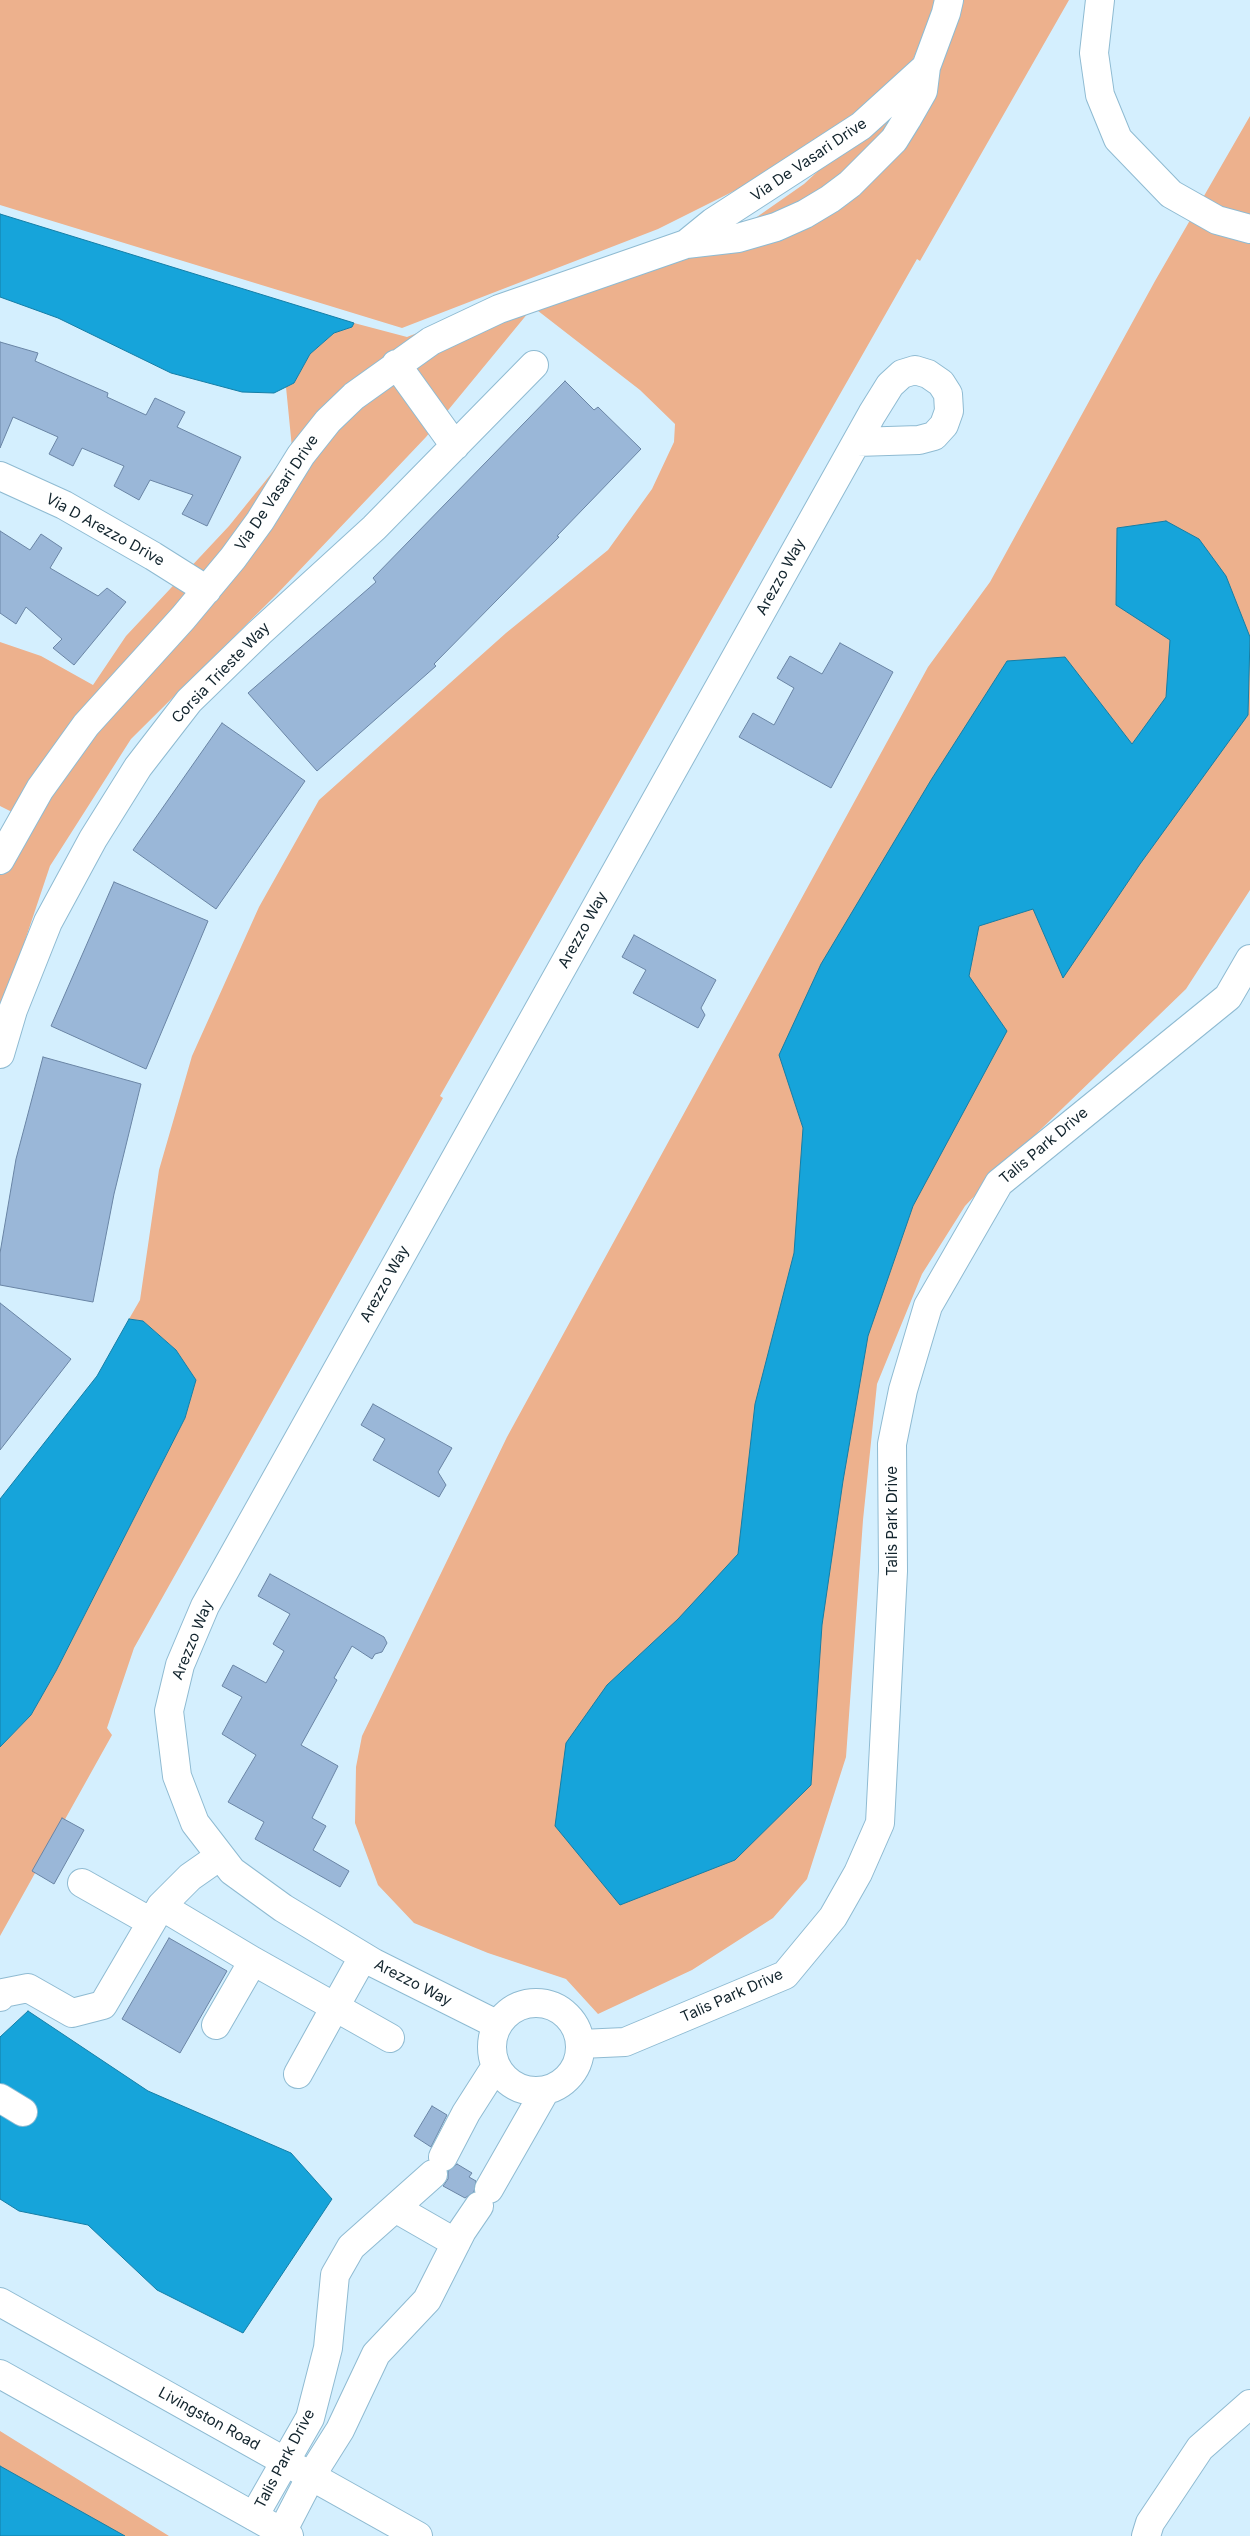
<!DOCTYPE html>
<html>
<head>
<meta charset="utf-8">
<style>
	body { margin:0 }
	canvas { display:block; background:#d4effe }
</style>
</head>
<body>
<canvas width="1250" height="2536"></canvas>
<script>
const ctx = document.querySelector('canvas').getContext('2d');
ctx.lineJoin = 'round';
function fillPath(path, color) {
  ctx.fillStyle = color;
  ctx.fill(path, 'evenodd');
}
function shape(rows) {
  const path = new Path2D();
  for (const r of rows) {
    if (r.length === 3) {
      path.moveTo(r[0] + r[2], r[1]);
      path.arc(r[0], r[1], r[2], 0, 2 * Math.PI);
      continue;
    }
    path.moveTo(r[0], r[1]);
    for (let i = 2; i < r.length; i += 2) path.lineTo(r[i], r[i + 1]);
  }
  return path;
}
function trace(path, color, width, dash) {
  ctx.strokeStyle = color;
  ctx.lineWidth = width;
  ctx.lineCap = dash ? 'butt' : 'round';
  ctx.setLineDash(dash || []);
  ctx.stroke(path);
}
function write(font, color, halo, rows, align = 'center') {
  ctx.font = font + ' Inter,sans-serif';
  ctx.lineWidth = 5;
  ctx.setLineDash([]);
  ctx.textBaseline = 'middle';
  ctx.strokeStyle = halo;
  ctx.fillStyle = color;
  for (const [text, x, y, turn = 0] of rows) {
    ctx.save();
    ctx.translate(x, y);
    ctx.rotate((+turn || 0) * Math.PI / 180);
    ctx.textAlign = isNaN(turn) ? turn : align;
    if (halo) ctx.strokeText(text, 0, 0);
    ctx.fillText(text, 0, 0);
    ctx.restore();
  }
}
const green = shape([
	[0,0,936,0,932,15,905,78,762,177,658,229,402,328,0,205],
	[946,0,1069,0,920,261,917,259,440,1096,443,1098,134,1648,107,1728,112,1735,0,1936,0,1747,31,1715,56,1671,185,1418,196,1380,176,1350,143,1321,129,1319,140,1300,159,1170,192,1056,259,907,319,800,506,633,608,550,652,489,674,442,675,424,640,390,533,307,426,437,277,594,131,739,50,866,0,1015,0,835,12,812,0,806,0,642,41,656,93,685,126,636,229,526,292,448,286,387,294,383,310,354,334,333,352,327,354,323,407,337,662,237,704,254,804,184,912,84],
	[1250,116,1250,890,1186,989,1007,1162,965,1206,922,1274,877,1384,863,1520,846,1757,807,1879,773,1918,692,1970,598,2014,566,1979,488,1953,414,1923,378,1885,355,1823,356,1767,362,1736,507,1437,928,667,990,582,1155,281],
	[0,2431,169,2536,0,2536]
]);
const water = shape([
	[0,214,354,323,352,327,334,333,310,354,294,383,274,393,242,392,171,373,58,318,0,297,0,214],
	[1166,521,1199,539,1226,576,1250,637,1248,715,1140,864,1063,978,1033,909,979,926,969,976,1007,1031,913,1206,868,1336,843,1481,822,1625,811,1785,735,1860,620,1905,555,1826,566,1743,607,1685,678,1619,738,1554,755,1404,794,1253,803,1128,779,1055,821,964,931,780,1007,661,1065,657,1132,744,1166,697,1170,640,1116,605,1117,528,1166,521],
	[129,1319,143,1321,176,1350,196,1380,185,1418,56,1671,31,1715,0,1747,0,1499,97,1376,129,1319],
	[28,2011,148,2091,291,2153,332,2199,243,2333,157,2290,88,2225,19,2211,0,2199,0,2037,28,2011],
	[0,2466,125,2536,0,2536,0,2466]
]);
const building = shape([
	[0,342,38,353,35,361,108,393,107,397,146,415,155,398,185,412,177,427,241,457,207,526,182,514,193,495,150,480,139,500,114,486,124,466,82,448,73,466,49,454,58,437,13,417,0,448,0,342],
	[565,381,594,410,598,407,641,449,557,536,559,537,434,664,436,666,317,771,248,693,376,582,373,578,565,381],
	[0,531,30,550,41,534,62,548,50,568,98,596,107,588,126,602,74,665,53,648,62,639,26,607,16,624,0,613,0,531],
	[840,643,893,672,831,788,739,737,753,713,774,725,794,688,777,678,790,656,822,674,840,643],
	[222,723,305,781,216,909,133,850,222,723],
	[114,882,208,921,146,1069,51,1026,114,882],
	[634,935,716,980,701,1008,705,1015,698,1028,633,993,646,970,622,957,634,935],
	[43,1057,141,1084,114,1194,93,1302,0,1285,0,1253,16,1159,43,1057],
	[0,1303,71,1359,0,1450,0,1303],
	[373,1404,452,1448,438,1472,446,1485,439,1497,373,1460,385,1439,361,1425,373,1404],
	[270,1574,384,1637,387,1643,382,1652,375,1654,372,1659,352,1646,334,1678,337,1680,301,1745,338,1766,312,1818,326,1826,313,1850,349,1871,340,1887,255,1839,264,1822,228,1802,256,1755,222,1734,242,1697,222,1686,233,1665,266,1683,284,1651,273,1644,290,1614,258,1596,270,1574],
	[62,1818,84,1830,54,1884,32,1871,62,1818],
	[169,1938,227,1971,180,2053,122,2019,169,1938],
	[432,2106,447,2115,431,2147,414,2136,432,2106],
	[457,2164,472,2173,469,2177,476,2181,474,2192,465,2198,443,2186,448,2179,448,2171,457,2164]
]);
const minor = shape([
	[1100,0,1094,53,1100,95,1118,139,1171,194,1217,220,1250,229],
	[686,244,713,222,861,126,926,67],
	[396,364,455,446],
	[0,476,64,505,153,556,207,590],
	[0,860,40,789,86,725,183,618,233,558,260,521,301,455,328,421,354,396,431,341,499,309,686,244,738,238,776,227,805,214,830,199,850,184,894,140,907,119,923,91,926,67,946,13,949,0],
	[0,1054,13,1010,48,922,93,839,138,767,189,701,259,633,374,528,534,365],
	[220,1856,190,1877,161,1906,253,1961,335,2007,363,1957],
	[82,1883,151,1922],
	[0,1997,3,1993,28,1988,72,2013,103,2005,161,1906],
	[536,2047,44],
	[216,2025,253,1961],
	[498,2025,374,1963,283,1908,232,1871,195,1823,177,1776,169,1711,180,1665,205,1606,872,414,890,385,902,374,915,370,928,374,941,383,948,394,949,411,944,425,934,436,919,440,857,442],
	[581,2044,625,2042,785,1975,833,1917,858,1873,880,1823,893,1571,892,1444,903,1390,928,1306,999,1183,1228,997,1250,959],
	[298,2074,335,2007,390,2038],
	[0,2098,23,2112],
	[443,2157,466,2113,496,2066],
	[489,2189,545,2091],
	[395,2208,456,2243],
	[254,2516,310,2418,328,2348,335,2275,351,2247,433,2174],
	[282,2532,311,2476,340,2430,376,2354,427,2300,462,2231,479,2206],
	[1146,2536,1150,2523,1200,2448,1250,2404]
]);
const major = shape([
	[0,2302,418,2536],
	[0,2374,289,2536]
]);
const streetNames = [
	["Via De Vasari Drive",809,160,-34],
	["Via De Vasari Drive",277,493,-56],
	["Via D Arezzo Drive",105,530,29],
	["Arezzo Way",781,577,-61],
	["Corsia Trieste Way",221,673,-46],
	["Arezzo Way",583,930,-61],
	["Talis Park Drive",1044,1146,-40],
	["Arezzo Way",385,1284,-61],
	["Talis Park Drive",892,1521,-90],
	["Arezzo Way",193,1640,-68],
	["Arezzo Way",413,1983,27],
	["Talis Park Drive",732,1996,-24],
	["Livingston Road",209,2419,29],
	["Talis Park Drive",285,2459,-62]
];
fillPath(green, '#edb18d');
fillPath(water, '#16a4da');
trace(water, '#157ea6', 1);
fillPath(building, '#9ab7d8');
trace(building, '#6a85a5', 1);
trace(minor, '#8fbbd2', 30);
trace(major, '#8fbbd2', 30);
trace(minor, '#fff', 28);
trace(major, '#fff', 28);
write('15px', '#12242d', '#fff', streetNames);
</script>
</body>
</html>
